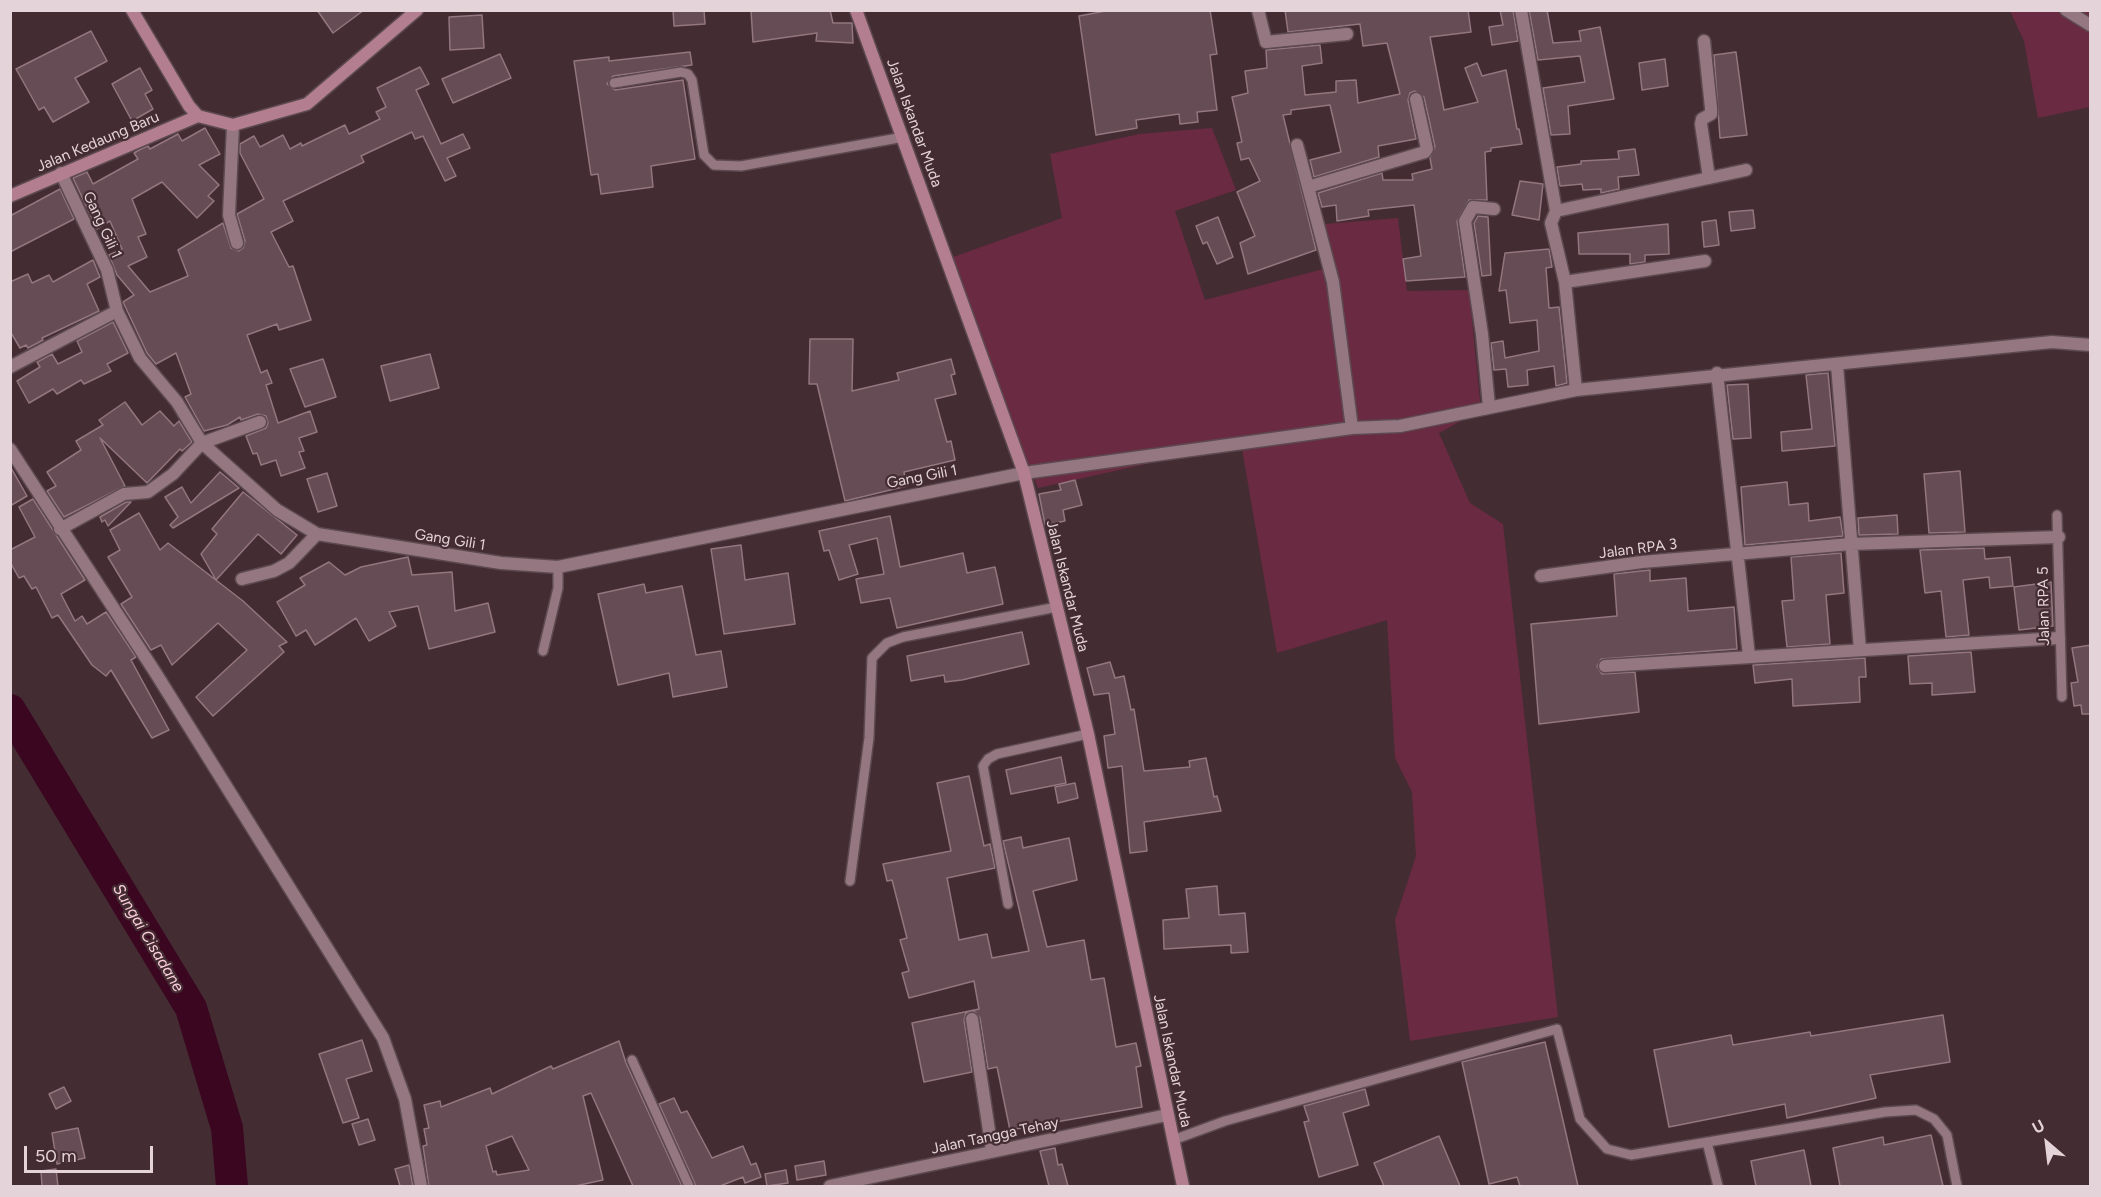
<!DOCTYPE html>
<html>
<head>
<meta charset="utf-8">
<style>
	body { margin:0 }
	#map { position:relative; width:2101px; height:1197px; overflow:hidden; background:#442c33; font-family:Figtree,sans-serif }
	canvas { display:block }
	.frame { position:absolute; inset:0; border:12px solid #e4d4d9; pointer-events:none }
	.north { position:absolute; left:2017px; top:1113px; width:60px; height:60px; -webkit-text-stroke:4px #442c33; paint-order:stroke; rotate:332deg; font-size:16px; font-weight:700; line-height:24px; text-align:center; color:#e4d4d9 }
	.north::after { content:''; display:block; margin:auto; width:21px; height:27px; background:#e4d4d9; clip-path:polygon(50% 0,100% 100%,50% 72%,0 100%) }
	.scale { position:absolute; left:24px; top:1146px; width:129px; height:27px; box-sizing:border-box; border:3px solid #e4d4d9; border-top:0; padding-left:8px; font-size:18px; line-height:21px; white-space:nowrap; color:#e4d4d9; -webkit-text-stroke:4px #442c33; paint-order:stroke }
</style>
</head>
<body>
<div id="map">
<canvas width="2101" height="1197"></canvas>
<div class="frame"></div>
<div class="north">U</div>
<div class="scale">50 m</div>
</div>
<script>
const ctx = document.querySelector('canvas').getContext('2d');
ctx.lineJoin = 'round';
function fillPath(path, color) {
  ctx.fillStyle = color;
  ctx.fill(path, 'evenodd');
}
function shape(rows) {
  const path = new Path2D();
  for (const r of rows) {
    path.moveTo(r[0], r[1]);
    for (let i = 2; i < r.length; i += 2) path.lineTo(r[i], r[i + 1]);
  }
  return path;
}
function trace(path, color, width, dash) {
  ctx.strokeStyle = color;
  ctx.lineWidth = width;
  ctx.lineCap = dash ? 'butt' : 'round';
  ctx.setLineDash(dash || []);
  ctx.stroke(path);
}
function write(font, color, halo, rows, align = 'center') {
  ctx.font = font + ' Figtree,sans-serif';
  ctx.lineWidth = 4.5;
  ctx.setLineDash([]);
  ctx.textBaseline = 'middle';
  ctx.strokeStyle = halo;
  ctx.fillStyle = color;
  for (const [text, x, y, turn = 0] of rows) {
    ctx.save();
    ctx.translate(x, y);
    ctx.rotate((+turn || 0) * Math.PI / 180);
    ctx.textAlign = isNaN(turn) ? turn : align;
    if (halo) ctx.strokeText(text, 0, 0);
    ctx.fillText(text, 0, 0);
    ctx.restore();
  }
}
const green = shape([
	[2010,11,2090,11,2090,107,2038,118,2024,41],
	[1212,128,1236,190,1175,211,1205,300,1331,267,1325,224,1398,218,1407,291,1469,290,1481,410,1439,433,1470,503,1503,524,1558,1017,1410,1041,1395,920,1416,856,1412,792,1395,758,1387,620,1277,653,1241,443,1038,488,945,260,1062,218,1050,154,1139,134]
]);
const river = shape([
	[10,710,191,1008,227,1128,232,1186]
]);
const building = shape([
	[317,10,364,10,333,33,317,10],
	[673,10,704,10,705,24,674,26,673,10],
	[751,10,830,10,833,23,852,23,853,43,816,41,817,33,753,42,751,10],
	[1111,10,1210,10,1217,54,1210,55,1217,110,1197,112,1198,122,1180,124,1179,114,1136,120,1137,128,1096,135,1079,16,1111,10],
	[1285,10,1468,10,1471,32,1430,37,1444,110,1478,102,1465,68,1477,63,1482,76,1506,70,1517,129,1519,129,1522,144,1491,148,1491,151,1485,152,1487,200,1469,200,1457,221,1465,277,1406,281,1403,259,1421,256,1414,205,1368,210,1369,216,1337,221,1336,205,1322,207,1318,193,1382,173,1383,180,1413,180,1412,174,1432,169,1430,158,1435,147,1424,97,1415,91,1410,93,1408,100,1416,139,1378,146,1379,157,1314,177,1310,160,1341,152,1330,105,1291,110,1291,114,1283,115,1316,250,1248,274,1240,243,1255,236,1237,192,1260,181,1249,158,1241,160,1237,143,1242,142,1232,97,1248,93,1245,71,1267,68,1266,50,1320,45,1322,63,1302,66,1305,95,1336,92,1336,81,1356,80,1358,103,1400,94,1387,43,1363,46,1360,24,1288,32,1285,10],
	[1500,10,1513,10,1518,41,1492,45,1489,27,1503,25,1500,10],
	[1529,10,1547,10,1553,43,1581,41,1579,31,1600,27,1614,99,1568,106,1570,134,1551,135,1543,88,1585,82,1580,56,1538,60,1529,10],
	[482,15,484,48,450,50,449,17,482,15],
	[91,31,107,61,75,78,89,102,53,122,44,107,39,110,16,69,91,31],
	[690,52,692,65,613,76,607,84,615,90,683,80,695,159,651,166,653,187,601,194,598,174,591,175,574,61,609,57,609,61,690,52],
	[1736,52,1747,135,1720,138,1714,55,1736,52],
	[500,54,511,78,453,103,442,79,500,54],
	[1665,59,1668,86,1642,90,1639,63,1665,59],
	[420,67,429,84,416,90,441,144,463,134,470,148,447,158,456,176,445,181,423,136,415,139,412,132,361,156,364,162,283,201,293,221,271,232,289,267,293,266,311,320,279,330,277,324,247,335,261,373,267,370,272,383,266,385,278,423,310,411,317,432,299,438,304,451,299,452,305,468,281,476,276,460,261,465,257,453,253,454,246,436,266,428,268,423,266,416,258,414,241,420,240,417,227,425,204,431,185,397,191,394,176,353,156,364,147,353,123,302,134,295,117,275,109,255,122,249,110,221,97,229,73,178,87,172,93,184,138,159,134,153,141,149,148,146,150,149,178,134,182,141,205,128,220,154,199,165,219,185,208,196,214,201,197,218,162,182,132,199,146,234,138,237,147,257,128,266,150,292,188,276,178,250,223,223,231,248,239,251,243,248,245,241,237,214,264,199,240,153,240,144,254,136,260,147,283,135,290,149,301,143,302,146,345,125,349,134,380,119,376,112,386,107,377,88,420,67],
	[140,68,152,90,145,94,153,109,132,121,112,84,140,68],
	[1635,149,1639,175,1618,177,1619,189,1601,193,1601,189,1583,190,1582,184,1560,186,1557,167,1581,164,1581,161,1619,159,1618,151,1635,149],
	[1520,181,1543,184,1539,220,1512,215,1520,181],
	[60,189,74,219,10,252,10,216,60,189],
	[1753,210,1755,228,1731,231,1729,212,1753,210],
	[1478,216,1488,217,1491,275,1482,276,1474,223,1478,216],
	[1218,217,1233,257,1217,264,1207,242,1203,244,1196,226,1218,217],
	[1716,220,1719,245,1704,247,1702,222,1716,220],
	[1668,224,1669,254,1645,255,1645,262,1630,264,1630,254,1579,254,1578,233,1668,224],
	[1549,249,1552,267,1546,268,1549,308,1559,307,1567,383,1556,386,1554,366,1527,370,1528,385,1508,387,1506,369,1494,370,1491,343,1503,341,1505,358,1539,351,1537,320,1510,323,1506,290,1499,291,1505,253,1549,249],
	[93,260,100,277,87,284,99,311,42,338,43,340,28,348,26,345,20,348,10,331,10,282,28,274,32,283,49,275,53,282,93,260],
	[113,322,128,353,107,364,111,371,84,384,81,380,57,394,53,389,29,403,17,381,40,367,37,362,52,354,58,364,82,352,77,341,113,322],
	[810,339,853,339,852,391,899,380,897,373,951,359,955,374,951,375,956,394,935,399,947,442,951,441,955,460,904,472,907,486,845,501,817,384,809,384,810,339],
	[430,354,439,388,390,401,381,366,430,354],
	[323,359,336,397,305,407,290,369,323,359],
	[1828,373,1835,446,1782,451,1781,432,1812,429,1806,375,1828,373],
	[1748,384,1751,438,1733,439,1727,385,1748,384],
	[125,402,142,425,160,411,174,426,179,421,192,442,182,451,180,449,147,483,100,438,125,486,64,517,47,491,56,486,47,472,81,450,76,441,103,425,99,420,125,402],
	[10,466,27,496,10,506,10,466],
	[1960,471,1965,532,1929,533,1924,474,1960,471],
	[220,472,239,488,173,528,170,525,178,517,165,497,182,487,191,503,220,472],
	[327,473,337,506,318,512,307,479,327,473],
	[1075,480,1082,505,1063,510,1065,521,1045,525,1039,494,1061,490,1059,484,1075,480],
	[1787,482,1789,505,1808,503,1809,521,1840,517,1843,536,1745,545,1741,487,1787,482],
	[243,492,297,535,281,554,258,534,216,580,201,554,217,534,212,529,243,492],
	[33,499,85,580,61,594,75,621,82,616,87,624,106,612,136,657,131,660,169,730,152,738,111,670,106,676,92,665,58,615,52,618,36,587,32,589,24,576,19,578,10,562,10,550,35,537,19,507,33,499],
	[126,502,131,502,108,526,105,520,102,522,100,517,126,502],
	[139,513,160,550,168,543,243,601,287,642,279,646,284,652,213,716,196,697,247,650,218,623,172,665,161,645,151,650,121,604,132,597,108,557,120,550,110,530,139,513],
	[1897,515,1898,534,1859,535,1858,518,1897,515],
	[890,516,900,567,963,553,967,573,995,567,1003,604,897,628,890,598,861,603,856,579,884,574,877,538,849,545,858,574,839,580,829,550,824,551,819,531,890,516],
	[741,545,745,580,788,573,795,624,724,634,711,549,741,545],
	[1984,548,1985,559,2010,557,2013,586,1990,588,1989,577,1963,580,1969,635,1946,637,1941,591,1925,593,1920,550,1984,548],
	[1841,553,1844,593,1826,595,1830,644,1787,647,1782,601,1794,600,1791,557,1841,553],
	[408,557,412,575,452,572,455,611,488,603,495,632,429,649,418,606,389,612,396,626,369,641,356,618,315,645,306,630,296,636,277,602,305,585,300,578,329,562,345,575,361,567,408,557],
	[1650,570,1650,581,1686,578,1688,611,1734,607,1737,649,1601,659,1597,666,1602,674,1635,672,1639,712,1539,724,1531,624,1617,616,1614,574,1650,570],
	[2051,582,2053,626,2019,630,2014,587,2051,582],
	[644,584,646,593,682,586,696,655,721,651,727,687,673,697,669,673,618,685,598,594,644,584],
	[1022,632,1029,664,962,680,945,682,944,675,911,681,907,656,1022,632],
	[2091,645,2091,714,2082,714,2081,705,2074,706,2071,683,2078,682,2072,648,2091,645],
	[1971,652,1975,692,1932,695,1932,683,1910,684,1908,656,1971,652],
	[1865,658,1866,677,1859,677,1860,702,1793,706,1792,679,1755,683,1753,665,1865,658],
	[1110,662,1115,678,1124,676,1131,710,1134,709,1144,771,1190,767,1189,761,1206,758,1214,797,1217,796,1221,811,1144,822,1147,851,1130,853,1122,766,1108,768,1104,736,1115,734,1109,693,1094,695,1087,668,1110,662],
	[1061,757,1066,783,1011,794,1006,770,1061,757],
	[969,776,984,846,990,844,995,868,947,878,959,940,987,934,992,958,1029,951,1003,841,1021,837,1023,848,1069,838,1077,880,1033,891,1047,947,1084,940,1091,980,1104,978,1116,1047,1136,1043,1141,1066,1136,1067,1142,1107,1010,1130,997,1067,988,1069,980,1018,974,1011,966,1013,964,1020,972,1072,924,1082,912,1023,979,1009,974,981,909,998,902,973,909,971,900,940,907,938,892,880,887,881,883,864,951,851,937,783,969,776],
	[1075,783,1078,798,1058,803,1055,787,1075,783],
	[1217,886,1219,915,1245,913,1248,952,1231,953,1231,945,1164,949,1163,920,1189,918,1186,889,1217,886],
	[1943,1015,1950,1062,1870,1075,1876,1098,1787,1118,1785,1104,1669,1127,1654,1050,1731,1035,1733,1045,1810,1032,1811,1036,1943,1015],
	[362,1040,372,1071,346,1079,359,1118,343,1123,319,1054,362,1040],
	[619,1041,626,1063,682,1186,633,1186,591,1093,583,1096,603,1180,575,1186,429,1186,423,1146,427,1145,424,1129,429,1128,424,1105,440,1101,441,1107,490,1088,492,1094,551,1066,553,1069,619,1041],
	[512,1136,529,1170,497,1175,496,1171,493,1172,486,1146,512,1136],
	[1545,1042,1578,1186,1520,1186,1517,1177,1489,1184,1462,1062,1545,1042],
	[64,1087,71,1101,56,1109,49,1094,64,1087],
	[1365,1089,1369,1105,1343,1113,1358,1165,1319,1177,1304,1122,1309,1121,1304,1106,1365,1089],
	[674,1098,681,1113,687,1111,712,1158,743,1146,751,1165,756,1163,761,1177,745,1183,743,1177,720,1186,696,1186,659,1104,674,1098],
	[368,1119,375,1140,359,1145,352,1124,368,1119],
	[78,1128,85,1158,57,1164,52,1133,78,1128],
	[1931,1135,1943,1186,1840,1186,1833,1148,1883,1137,1884,1145,1931,1135],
	[1439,1136,1460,1186,1384,1186,1374,1163,1439,1136],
	[1055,1148,1058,1165,1062,1164,1068,1186,1049,1186,1040,1151,1055,1148],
	[1804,1150,1811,1186,1756,1186,1751,1161,1804,1150],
	[824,1161,826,1175,797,1180,795,1166,824,1161],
	[409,1165,413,1186,400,1186,395,1169,409,1165],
	[56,1169,58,1186,42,1186,41,1171,56,1169],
	[786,1170,788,1183,767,1186,765,1174,786,1170]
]);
const lane = shape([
	[614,83,681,72,688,74,692,80,704,155,714,165,741,166,904,137],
	[2057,515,2062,697],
	[543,651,558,588,558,567],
	[850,881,869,738,872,658,887,643,903,637,1057,607],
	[1008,904,983,766,988,759,997,754,1088,734],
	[632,1060,689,1186],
	[1173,1140,1225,1121,1557,1029,1580,1119,1607,1149,1631,1155,1885,1112,1916,1110,1934,1119,1947,1135,1957,1186],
	[1707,1142,1718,1186]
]);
const street = shape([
	[1258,10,1266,42,1347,34],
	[1521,10,1556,211],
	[2066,10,2090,25],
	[1704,41,1711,108,1711,114,1702,119,1701,124,1709,178],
	[233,125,229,215,237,243],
	[1297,145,1333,282,1352,428],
	[61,173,107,270,117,311,140,358,177,402,202,443,277,510,317,534,501,563,558,567,1024,473,1352,428,1400,426,1576,390,2052,342,2090,345],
	[1308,187,1425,152,1427,149,1416,99],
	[1565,282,1705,261],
	[1837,365,1860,650],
	[10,367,117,311],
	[1717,373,1749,656],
	[1576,390,1565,282,1551,223,1556,211,1746,170],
	[1489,406,1482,334,1465,221,1473,207,1494,209],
	[10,449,155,672,383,1038,405,1099,421,1186],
	[60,529,124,494,148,492,173,474,202,443,260,422],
	[1541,576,1642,562,1851,544,2059,537],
	[242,579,274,571,289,563,317,534],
	[1605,666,2059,638],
	[972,1019,992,1150],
	[830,1186,1167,1115]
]);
const secondary = shape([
	[132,10,189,106,198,116,233,125,307,104,417,10],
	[856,10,1024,473,1088,734,1183,1186],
	[10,196,198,116]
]);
const streetNames = [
	["Jalan Iskandar Muda",914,123,70],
	["Jalan Kedaung Baru",98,142,-23],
	["Gang Gili 1",102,225,65],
	["Gang Gili 1",922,477,-11],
	["Gang Gili 1",450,540,9],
	["Jalan RPA 3",1638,549,-7],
	["Jalan Iskandar Muda",1067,586,76],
	["Jalan RPA 5",2044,606,-91],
	["Jalan Iskandar Muda",1172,1061,78],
	["Jalan Tangga Tehay",995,1136,-12]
];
const waterNames = [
	["Sungai Cisadane",148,938,59]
];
fillPath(green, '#692a42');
trace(river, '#3b061f', 32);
fillPath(building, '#664c54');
trace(building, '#93767f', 1.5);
trace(lane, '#5d4a50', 12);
trace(street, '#5d4a50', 15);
trace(secondary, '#5d4a50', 15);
trace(lane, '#947780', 9);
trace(street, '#947780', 12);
trace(secondary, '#b37e90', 12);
write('15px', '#e4d4d9', '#442c33', streetNames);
write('italic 16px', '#fed0de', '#442c33', waterNames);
</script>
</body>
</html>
